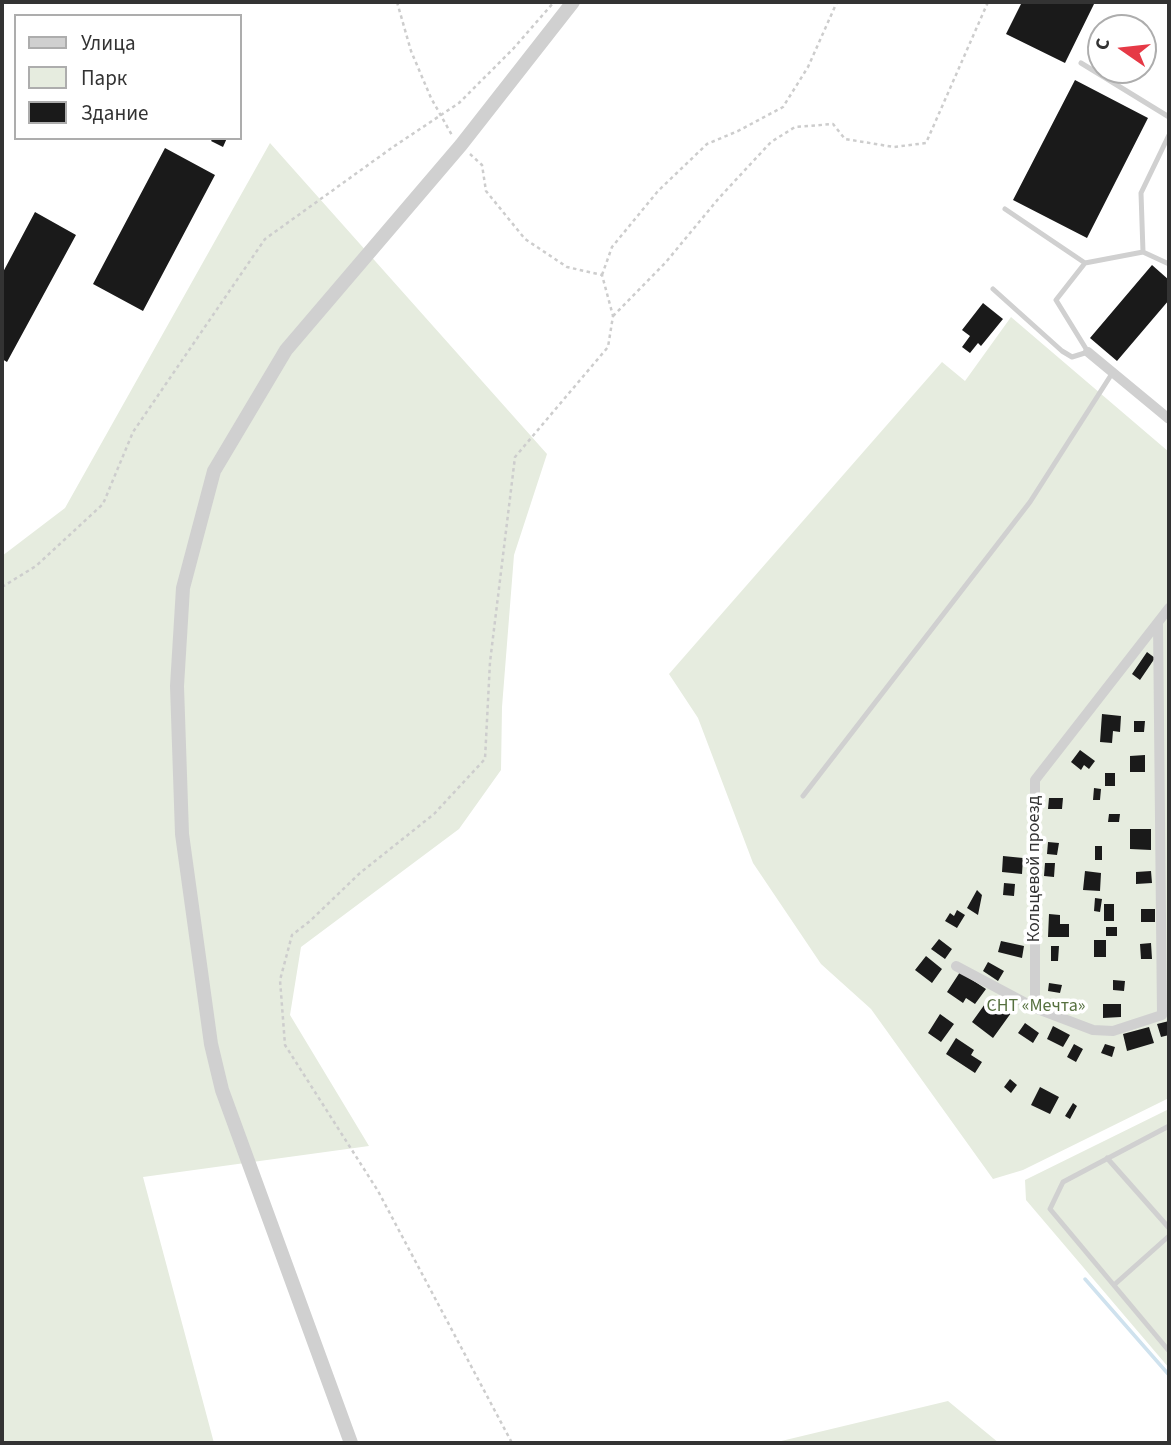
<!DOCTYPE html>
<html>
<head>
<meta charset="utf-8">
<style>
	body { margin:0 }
	#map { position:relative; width:1171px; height:1445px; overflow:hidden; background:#fff; font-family:"Source Sans 3",sans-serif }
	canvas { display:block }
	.frame { position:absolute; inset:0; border:4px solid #333; pointer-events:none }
	.legend { position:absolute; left:14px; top:14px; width:228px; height:126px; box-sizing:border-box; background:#fff; border:2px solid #adadad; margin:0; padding:9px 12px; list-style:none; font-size:21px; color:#333 }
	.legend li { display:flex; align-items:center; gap:14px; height:35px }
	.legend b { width:35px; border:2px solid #adadad }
	.north { position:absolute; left:1087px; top:14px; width:70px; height:70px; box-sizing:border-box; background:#fff; border:2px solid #adadad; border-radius:50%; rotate:284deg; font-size:19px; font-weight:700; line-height:28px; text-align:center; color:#333 }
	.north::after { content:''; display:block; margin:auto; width:24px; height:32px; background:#e63946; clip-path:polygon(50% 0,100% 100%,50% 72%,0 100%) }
</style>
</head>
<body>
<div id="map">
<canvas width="1171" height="1445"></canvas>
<div class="frame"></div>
<ul class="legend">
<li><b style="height:9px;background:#d0d0d0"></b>Улица</li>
<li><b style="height:19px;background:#e6ecdf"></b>Парк</li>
<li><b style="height:19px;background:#1a1a1a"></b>Здание</li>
</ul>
<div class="north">С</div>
</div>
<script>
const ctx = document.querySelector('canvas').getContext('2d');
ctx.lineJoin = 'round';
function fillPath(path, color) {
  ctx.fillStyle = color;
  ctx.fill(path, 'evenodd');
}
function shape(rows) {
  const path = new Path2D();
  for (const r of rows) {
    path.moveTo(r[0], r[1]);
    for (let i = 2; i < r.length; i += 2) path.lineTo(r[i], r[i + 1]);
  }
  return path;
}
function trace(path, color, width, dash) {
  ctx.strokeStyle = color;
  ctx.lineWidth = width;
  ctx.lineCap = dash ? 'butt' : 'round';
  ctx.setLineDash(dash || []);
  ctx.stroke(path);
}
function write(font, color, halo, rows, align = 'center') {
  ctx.font = font + ' "Source Sans 3",sans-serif';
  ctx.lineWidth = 7;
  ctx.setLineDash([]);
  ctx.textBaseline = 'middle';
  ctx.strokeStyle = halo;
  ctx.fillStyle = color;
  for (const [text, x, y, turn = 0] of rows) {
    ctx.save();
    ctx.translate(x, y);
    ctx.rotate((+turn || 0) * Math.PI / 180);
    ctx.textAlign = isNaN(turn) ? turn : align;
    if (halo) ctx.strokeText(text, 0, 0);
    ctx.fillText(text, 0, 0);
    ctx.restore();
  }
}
const green = shape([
	[270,143,547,454,514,555,502,707,501,770,459,829,301,947,290,1015,369,1146,143,1177,214,1443,2,1443,2,556,65,508],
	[1011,317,1169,452,1169,1098,1023,1170,993,1179,871,1009,821,964,753,863,698,718,669,674,942,362,965,381],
	[1169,1109,1169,1368,1026,1200,1025,1180],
	[948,1401,999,1443,773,1443]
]);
const stream = shape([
	[1085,1279,1169,1375]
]);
const building = shape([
	[1022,2,1095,2,1065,63,1006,34],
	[1075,80,1148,118,1087,238,1013,200],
	[213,138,227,138,223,147,211,141],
	[165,148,215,175,143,311,93,284],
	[35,212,76,235,7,362,2,359,2,274],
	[1152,265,1169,280,1169,300,1117,361,1090,338],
	[983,303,1003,319,981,346,978,343,970,353,962,347,970,336,962,330],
	[1147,652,1155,658,1140,680,1132,674],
	[1102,714,1121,716,1120,732,1113,731,1112,743,1100,742],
	[1134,721,1145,721,1144,732,1134,732],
	[1080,750,1095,761,1089,769,1084,765,1081,770,1071,762],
	[1145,755,1145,772,1130,772,1130,756],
	[1105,773,1115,773,1115,786,1105,786],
	[1094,788,1101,789,1100,800,1093,800],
	[1049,798,1063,798,1062,809,1048,809],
	[1109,814,1120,814,1119,822,1108,822],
	[1130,829,1151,829,1151,850,1130,849],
	[1048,842,1059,843,1057,855,1047,854],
	[1095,846,1102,846,1102,860,1095,860],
	[1003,856,1023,858,1022,874,1002,872],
	[1045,863,1055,863,1054,877,1044,876],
	[1085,871,1101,873,1100,891,1083,890],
	[1151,871,1152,883,1136,884,1136,872],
	[1004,883,1015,884,1014,896,1003,895],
	[977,890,982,895,978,915,967,908],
	[1095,898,1102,899,1100,912,1094,911],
	[1104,904,1114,904,1114,921,1104,921],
	[1141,909,1155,909,1155,922,1141,922],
	[957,910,965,915,957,928,945,921,950,913,954,916],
	[1049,914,1060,915,1060,924,1069,924,1069,937,1048,937],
	[1106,927,1117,927,1117,936,1106,936],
	[939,939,952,949,945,959,931,949],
	[1094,940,1106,940,1106,957,1094,957],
	[1001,941,1024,946,1022,958,998,952],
	[1151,943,1152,959,1141,959,1140,944],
	[1051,946,1059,946,1058,961,1051,961],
	[926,956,942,969,932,983,915,970],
	[988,962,1004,971,998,981,983,971],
	[960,972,986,989,975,1004,966,998,963,1003,947,992],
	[1113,980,1125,981,1124,991,1113,990],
	[1049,983,1062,985,1060,993,1048,991],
	[990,997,1011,1013,993,1038,972,1022],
	[1103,1004,1121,1004,1121,1017,1103,1018],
	[940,1014,954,1024,941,1042,928,1033],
	[1169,1021,1169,1035,1161,1037,1157,1024],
	[1025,1023,1039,1033,1033,1043,1018,1033],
	[1053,1026,1070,1035,1063,1047,1047,1039],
	[1149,1027,1154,1043,1127,1051,1123,1034],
	[956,1038,974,1050,971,1055,982,1062,975,1073,946,1054],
	[1074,1044,1083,1049,1076,1062,1067,1057],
	[1105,1044,1115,1047,1112,1057,1101,1053],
	[1010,1079,1017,1085,1011,1093,1004,1087],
	[1040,1087,1059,1097,1050,1114,1031,1105],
	[1073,1103,1077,1106,1070,1119,1065,1116]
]);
const path = shape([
	[397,2,411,51,431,98,453,137],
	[470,154,482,165,486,191,525,239,567,267,602,275,613,316,608,347,515,457,490,662,485,759,434,814,360,873,310,921,292,935,280,980,285,1045,378,1191,512,1443],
	[602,275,612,247,658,191,707,144,738,131,783,107,808,67,837,2],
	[613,316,666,262,719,198,771,142,795,127,833,124,845,139,894,147,926,143,988,2],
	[2,587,36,566,103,504,133,432,265,239,393,147,459,103,513,49,554,2]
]);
const service = shape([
	[1081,63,1169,117],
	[1005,209,1085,263],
	[1143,252,1169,264],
	[993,289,1062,351,1072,357,1088,352,1056,300,1085,263,1143,252,1141,193,1169,135],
	[803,796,1030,502,1113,372],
	[1169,1126,1063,1182,1050,1209,1169,1351],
	[1107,1158,1169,1228],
	[1114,1285,1169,1236]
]);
const minor = shape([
	[1088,352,1169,419],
	[956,966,1035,1008,1093,1030,1113,1031,1162,1015,1158,623],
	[1035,1008,1035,780,1169,608]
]);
const tertiary = shape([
	[351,1443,222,1090,211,1044,182,834,177,686,183,588,214,471,286,350,461,145,573,2]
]);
const streetNames = [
	["Кольцевой проезд",1035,869,-90]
];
const parkNames = [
	["СНТ «Мечта»",1036,1007]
];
fillPath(green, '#e6ecdf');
trace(stream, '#cfe2ee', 3.5);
fillPath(building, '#1a1a1a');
trace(path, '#cdcdcd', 2.5, [3.5, 3.5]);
trace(service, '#d0d0d0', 5);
trace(minor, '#d0d0d0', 10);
trace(tertiary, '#d0d0d0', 14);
write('18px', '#333', '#fff', streetNames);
write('18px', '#56703f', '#fff', parkNames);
</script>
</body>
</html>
